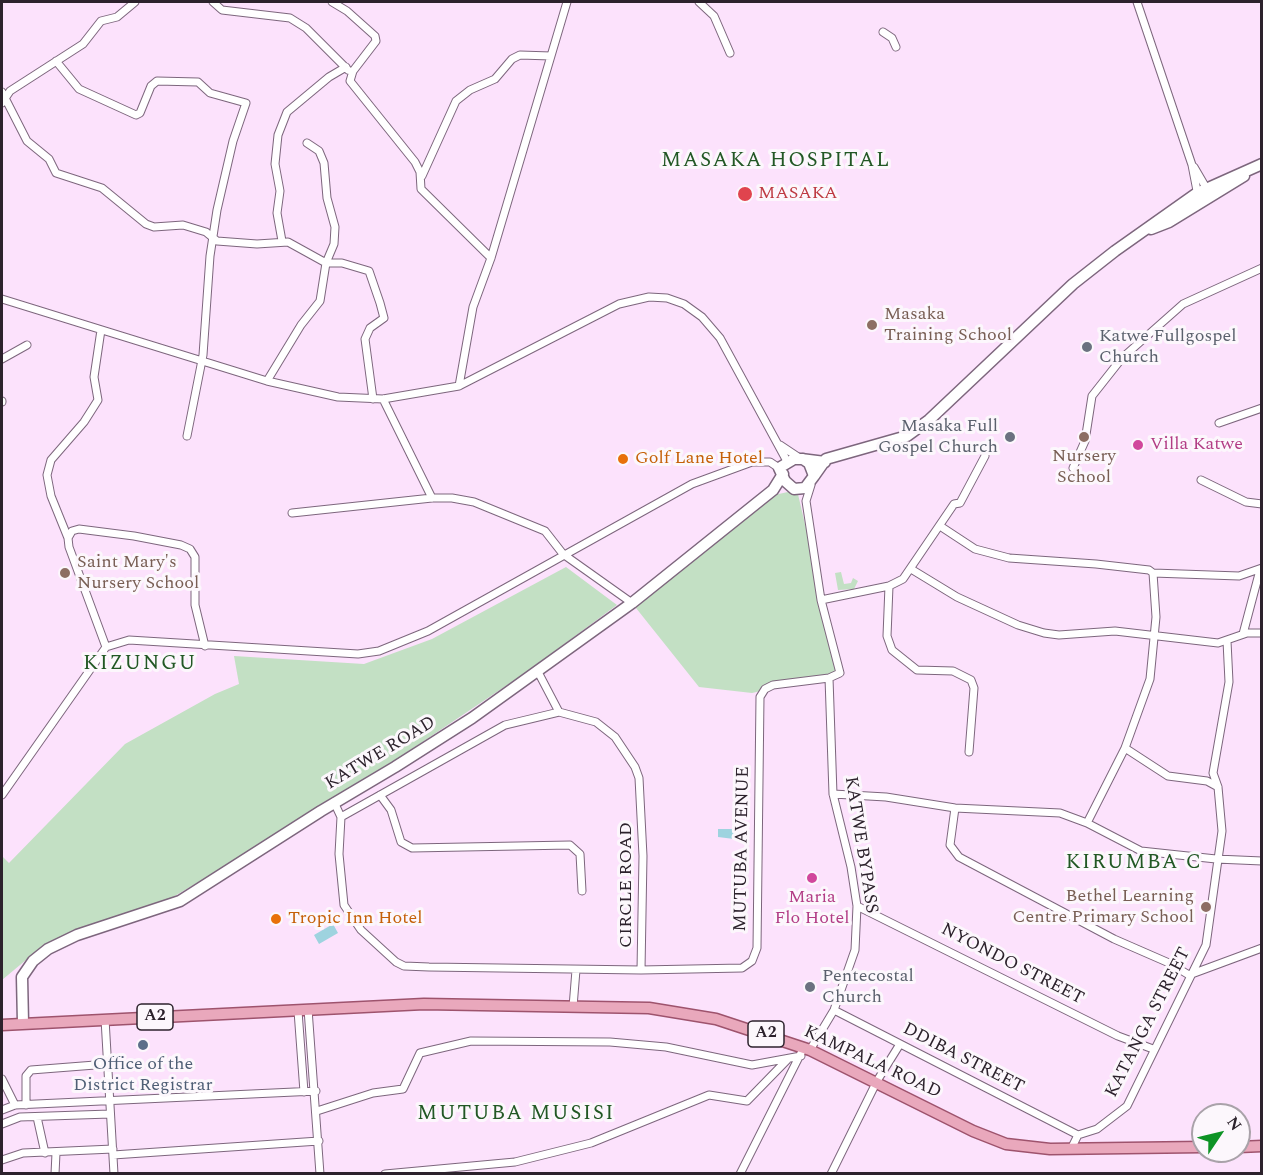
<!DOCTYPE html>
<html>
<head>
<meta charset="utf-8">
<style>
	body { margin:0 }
	#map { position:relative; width:1263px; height:1175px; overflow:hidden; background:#fce2fc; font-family:Spectral,serif }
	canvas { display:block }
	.frame { position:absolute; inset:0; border:3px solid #2c222c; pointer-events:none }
	.north { position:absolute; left:1191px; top:1103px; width:60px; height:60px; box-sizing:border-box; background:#fcf7fc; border:2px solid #a9a2a9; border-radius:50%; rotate:55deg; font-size:16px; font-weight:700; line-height:24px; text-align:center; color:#2c222c }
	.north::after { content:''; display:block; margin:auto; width:21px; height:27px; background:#0e9325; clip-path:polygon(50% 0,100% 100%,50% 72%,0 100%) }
</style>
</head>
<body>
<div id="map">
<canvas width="1263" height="1175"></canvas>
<div class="frame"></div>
<div class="north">N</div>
</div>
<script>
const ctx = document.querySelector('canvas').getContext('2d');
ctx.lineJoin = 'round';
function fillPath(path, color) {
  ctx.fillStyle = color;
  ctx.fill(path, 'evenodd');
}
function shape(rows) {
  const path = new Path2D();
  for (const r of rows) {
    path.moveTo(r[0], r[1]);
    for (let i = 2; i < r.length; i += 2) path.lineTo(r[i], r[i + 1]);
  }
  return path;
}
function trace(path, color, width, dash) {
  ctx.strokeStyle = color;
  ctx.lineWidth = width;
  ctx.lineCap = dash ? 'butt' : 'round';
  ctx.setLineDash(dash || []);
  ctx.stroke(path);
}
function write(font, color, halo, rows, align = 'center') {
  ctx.font = font + ' Spectral,serif';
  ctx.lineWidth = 6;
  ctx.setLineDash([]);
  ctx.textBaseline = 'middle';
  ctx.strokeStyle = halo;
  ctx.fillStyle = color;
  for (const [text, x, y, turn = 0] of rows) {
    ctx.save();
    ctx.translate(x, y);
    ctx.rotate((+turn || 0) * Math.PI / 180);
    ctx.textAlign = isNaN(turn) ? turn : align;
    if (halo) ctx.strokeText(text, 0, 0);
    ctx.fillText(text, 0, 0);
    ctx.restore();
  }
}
const green = shape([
	[797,490,840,673,752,693,699,687,632,603,765,497],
	[566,567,617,605,528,671,360,784,266,842,146,913,44,945,2,980,2,856,9,863,125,744,215,694,239,684,234,656,364,664,432,639],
	[841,572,844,584,851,583,853,578,858,581,854,589,838,590,835,573]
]);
const water = shape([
	[718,829,734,829,734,839,718,837],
	[333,924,338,933,319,944,314,935]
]);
const street = shape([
	[213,2,222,10,290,18,306,28,348,70],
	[332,2,347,11,375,36,376,41,353,71,350,81,415,162,420,172,421,189,491,258],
	[699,2,714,16,730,53],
	[1137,2,1192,165,1198,196],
	[883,32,892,38,896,47],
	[56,61,79,89,136,115,140,113,151,86,157,81,198,82,210,93,246,103,233,141,217,210,210,256,203,355,187,436],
	[2,92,27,141,49,159,56,173,102,188,146,224,154,227,183,225,206,232,217,241,257,244,288,242,326,263,320,301,301,325,267,381],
	[2,103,10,91,83,44,101,21,117,17,135,2],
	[307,143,319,151,324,163,327,198,335,227,334,244,326,263,342,263,369,271,380,303,384,318,370,328,365,339,373,399],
	[1194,167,1208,191],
	[422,176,456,101,470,90,495,79,512,59,520,55,551,56],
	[282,241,277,213,280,191,275,164,278,135,287,112,329,77,346,67],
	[2,299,267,381,338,397,383,399,459,386,619,304,649,297,667,298,684,304,702,317,720,338,788,463],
	[2,359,27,345],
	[459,386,473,307,491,258,567,2],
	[383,399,432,498],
	[2,401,2,402],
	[1219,423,1262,408],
	[780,445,801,459],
	[1073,468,1085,441,1092,396,1122,358,1183,304,1262,268],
	[1201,480,1246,502,1262,504],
	[292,513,432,498,452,498,474,502,545,531,563,554,632,603],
	[940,526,975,549,1009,558,1096,564,1149,570,1153,573,1156,617,1150,679,1125,748,1168,776,1207,781,1218,787],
	[68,538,51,496,47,475,51,460,84,422,98,400,94,377,101,330],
	[911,569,957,597,1018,625,1044,633,1059,635,1115,631,1218,643,1247,633,1262,633],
	[1153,573,1239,576,1262,568],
	[889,586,887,636,892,650,917,670,953,671,971,680,974,688,969,752],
	[821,600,889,586,903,579,954,504,960,503,985,456],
	[1243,634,1260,570],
	[106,647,69,547,68,538,72,531,79,529,134,536,181,545,190,549,195,557,195,605,205,646],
	[537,670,559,712],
	[833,794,886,797,955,808,1060,813,1087,823,1141,851,1216,859,1262,861],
	[2,795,106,647,129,640,358,654,379,651,428,631,692,484,752,462,770,462,779,468],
	[380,795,391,810,401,842,412,848,570,845,580,854,582,891],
	[334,802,341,817,339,854,344,905,361,930,396,962,404,966,429,967,641,970,643,856,639,778,635,767,615,737,596,722,559,712,505,725,341,817],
	[955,808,950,845,959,857,1114,939,1169,963,1189,975,1262,948],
	[1087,823,1125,748],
	[857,906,1118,1036,1153,1049],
	[641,970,742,968,752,961,757,948,760,697,765,689,773,685,829,678],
	[573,1007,576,970],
	[308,1009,320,1174],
	[834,1010,1078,1135],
	[298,1011,304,1092],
	[105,1019,114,1174],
	[810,1050,834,1010,855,950,857,906,851,867,833,794,829,678,840,673,821,600,806,501,811,485],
	[2,1079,15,1105],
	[26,1105,26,1076,31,1070,108,1064],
	[2,1110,15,1105,316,1091],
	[317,1111,373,1093,403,1089,420,1053,471,1041,610,1042,666,1047,752,1065,801,1056],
	[37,1117,45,1153],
	[2,1124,20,1117,110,1114],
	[1071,1149,1078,1135,1097,1129,1127,1106,1206,945,1222,831,1218,787,1213,773,1229,682,1227,641],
	[113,1155,319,1141],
	[2,1160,23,1153,113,1149],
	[55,1174,56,1153],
	[385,1174,515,1162,591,1143,709,1095,747,1101,787,1060],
	[740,1174,801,1053],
	[831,1174,877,1081,900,1044]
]);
const secondary = shape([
	[1151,229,1169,222,1244,176],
	[803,459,809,463,814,476,805,488,794,489,785,481,779,468,794,459,801,459,825,462],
	[814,476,826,459,907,436,929,420,1073,284,1115,251,1197,193,1262,164],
	[23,1023,22,977,33,961,48,949,77,935,180,901,321,811,395,767,472,718,632,603,773,490,783,474]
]);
const primary = shape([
	[2,1025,424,1004,649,1008,716,1019,810,1050,973,1131,1006,1144,1050,1149,1203,1147],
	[1239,1147,1262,1146]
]);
const markers = [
	[745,194,8,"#e0444e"],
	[872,325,6,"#8d6e63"],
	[1087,347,6,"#6b7280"],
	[1010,437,6,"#6b7280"],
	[1084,437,6,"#8d6e63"],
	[1138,445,6,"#d1479c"],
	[623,459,6,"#e8710a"],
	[65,573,6,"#8d6e63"],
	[812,878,6,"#d1479c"],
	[1206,907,6,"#8d6e63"],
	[276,919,6,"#e8710a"],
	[810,987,6,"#6b7280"],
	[143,1045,6,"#5c6f8a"]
];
const shields = [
	[155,1017,36],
	[766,1034,36]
];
const shieldNames = [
	["A2",155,1017],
	["A2",766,1034]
];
const healthNames = [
	["MASAKA",758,194]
];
const educationNames = [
	["Masaka",884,315],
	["Training School",884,336],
	["Nursery",1084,457,"center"],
	["School",1084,478,"center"],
	["Saint Mary's",77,563],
	["Nursery School",77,584],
	["Bethel Learning",1194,897,"right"],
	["Centre Primary School",1194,918,"right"]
];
const worshipNames = [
	["Katwe Fullgospel",1099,337],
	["Church",1099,358],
	["Masaka Full",998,427,"right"],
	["Gospel Church",998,448,"right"],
	["Pentecostal",822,977],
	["Church",822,998]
];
const hotelNames = [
	["Villa Katwe",1150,445],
	["Maria",812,898,"center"],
	["Flo Hotel",812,919,"center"]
];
const foodNames = [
	["Golf Lane Hotel",635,459],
	["Tropic Inn Hotel",288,919]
];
const streetNames = [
	["KATWE ROAD",381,754,-31],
	["KATWE BYPASS",860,845,81],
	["MUTUBA AVENUE",743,849,-89],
	["CIRCLE ROAD",627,885,-90],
	["NYONDO STREET",1012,965,27],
	["KATANGA STREET",1149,1023,-63],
	["DDIBA STREET",963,1059,27],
	["KAMPALA ROAD",872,1063,25]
];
const serviceNames = [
	["Office of the",143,1065],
	["District Registrar",143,1086]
];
const quarterNames = [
	["MASAKA HOSPITAL",776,162],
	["KIZUNGU",140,665],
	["KIRUMBA C",1134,864],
	["MUTUBA MUSISI",516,1115]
];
fillPath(green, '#c3e0c4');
fillPath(water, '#9ed3df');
trace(street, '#7d667d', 9);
trace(secondary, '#7d667d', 13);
trace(primary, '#9e536d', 13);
trace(street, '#fff', 7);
trace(secondary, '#fff', 10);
trace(primary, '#e9a8bc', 10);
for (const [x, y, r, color] of markers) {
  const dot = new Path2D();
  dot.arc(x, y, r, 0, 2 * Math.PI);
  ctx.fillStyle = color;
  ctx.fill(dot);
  trace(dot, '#fcf7fc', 2);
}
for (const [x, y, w] of shields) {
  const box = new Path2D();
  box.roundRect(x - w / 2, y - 13, w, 26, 4.5);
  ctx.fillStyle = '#fcf7fc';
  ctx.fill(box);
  trace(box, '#2c222c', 1.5);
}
write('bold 16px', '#2c222c', null, shieldNames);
write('18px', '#be3a42', '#fcf7fc', healthNames, 'left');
write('18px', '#785e54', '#fcf7fc', educationNames, 'left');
write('18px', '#5b616d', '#fcf7fc', worshipNames, 'left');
write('18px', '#b23c85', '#fcf7fc', hotelNames, 'left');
write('18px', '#c56008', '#fcf7fc', foodNames, 'left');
write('18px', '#2c222c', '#fcf7fc', streetNames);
write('18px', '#4e5e75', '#fcf7fc', serviceNames);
ctx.letterSpacing = '1.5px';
write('21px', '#225825', '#fcf7fc', quarterNames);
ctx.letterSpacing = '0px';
</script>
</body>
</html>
